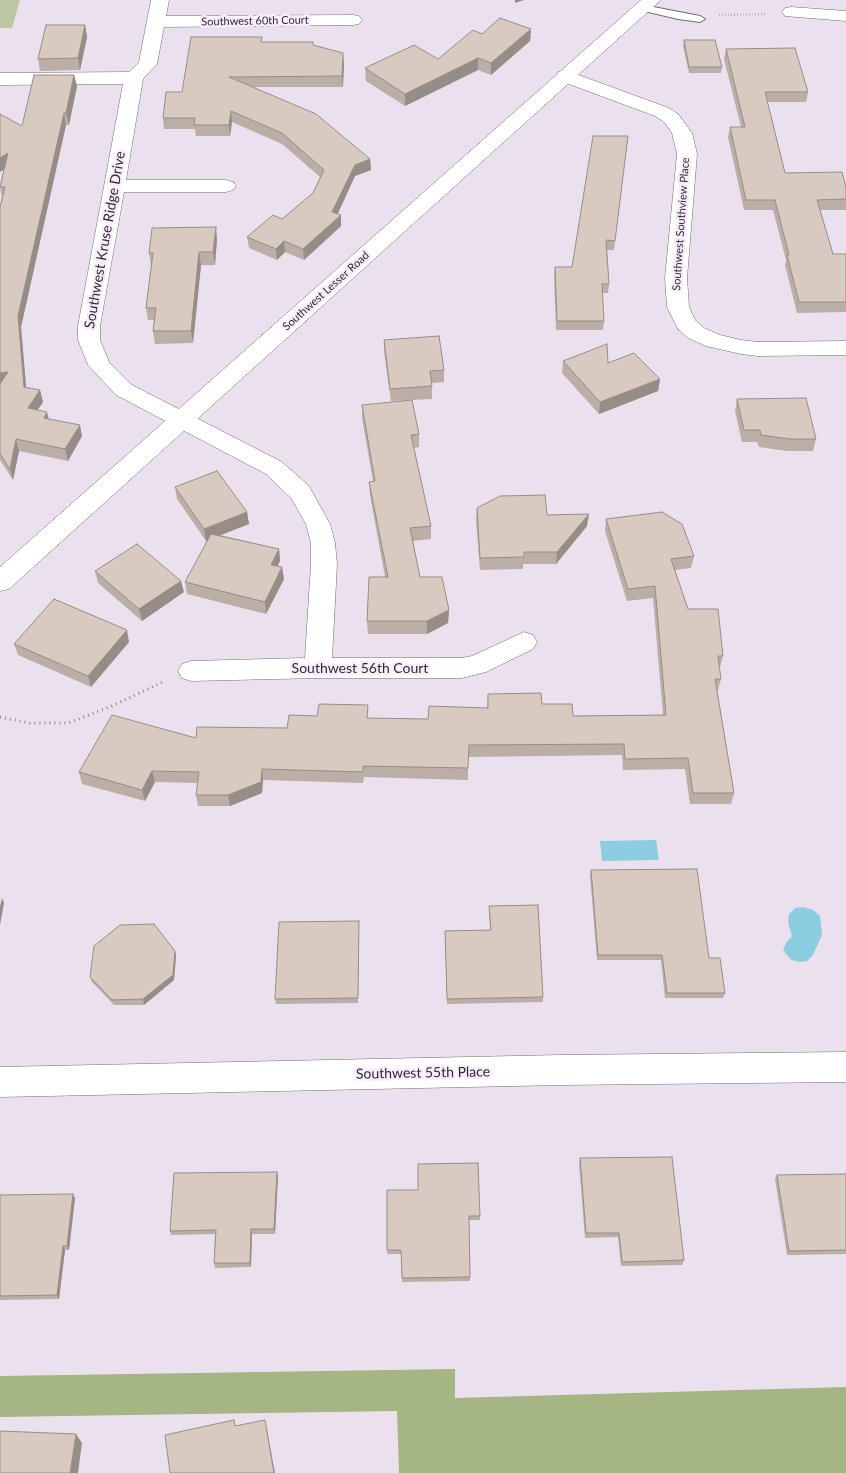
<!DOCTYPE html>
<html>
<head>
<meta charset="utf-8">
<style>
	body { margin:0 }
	canvas { display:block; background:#ebe1ee }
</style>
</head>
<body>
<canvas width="846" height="1473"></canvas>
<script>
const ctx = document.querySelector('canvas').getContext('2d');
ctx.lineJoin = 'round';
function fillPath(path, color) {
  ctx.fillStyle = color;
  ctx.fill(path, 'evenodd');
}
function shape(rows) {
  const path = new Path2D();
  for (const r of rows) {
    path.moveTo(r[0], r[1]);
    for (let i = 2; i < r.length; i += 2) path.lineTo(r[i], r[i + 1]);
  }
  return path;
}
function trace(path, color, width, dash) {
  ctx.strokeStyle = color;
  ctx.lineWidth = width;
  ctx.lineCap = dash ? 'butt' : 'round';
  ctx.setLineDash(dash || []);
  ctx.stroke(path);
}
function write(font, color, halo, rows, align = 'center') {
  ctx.font = font + ' Lato,sans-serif';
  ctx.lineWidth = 5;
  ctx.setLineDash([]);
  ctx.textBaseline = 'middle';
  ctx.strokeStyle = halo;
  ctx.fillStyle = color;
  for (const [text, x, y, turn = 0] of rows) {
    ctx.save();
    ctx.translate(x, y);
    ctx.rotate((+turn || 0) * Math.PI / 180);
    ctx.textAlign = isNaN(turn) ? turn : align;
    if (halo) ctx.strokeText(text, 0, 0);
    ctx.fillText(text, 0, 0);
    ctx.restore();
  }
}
const green = shape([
	[0,0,20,0,12,28,0,28]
]);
const forest = shape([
	[455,1369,455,1398,846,1387,846,1473,399,1473,397,1411,0,1417,0,1376]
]);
const water = shape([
	[656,840,659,860,602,861,600,841],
	[803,907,813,910,820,916,822,935,813,955,807,961,800,962,791,960,783,950,786,943,792,936,788,922,789,914,795,908]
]);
const pathFar1 = shape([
	[719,15,765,14]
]);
const path = shape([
	[0,717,30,723,68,723,112,706,165,681]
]);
const service = shape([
	[643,5,700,16,705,19,700,22,678,19,640,10,640,6,643,5]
]);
const minor = shape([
	[151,0,169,0,166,16,353,15,359,16,362,20,359,24,353,25,164,27,157,64,143,79,126,180,226,180,233,182,236,186,233,190,226,192,124,192,100,326,100,340,109,362,132,385,282,462,309,486,330,524,335,543,337,564,332,658,462,658,472,656,524,632,533,635,537,642,533,649,486,672,462,678,318,678,191,681,182,678,178,671,182,664,191,661,305,658,311,564,311,543,306,524,291,498,266,474,116,395,88,365,78,340,78,326,123,84,0,85,0,73,129,72,139,62,151,0],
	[791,7,846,11,846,21,785,16,782,12,785,8,791,7],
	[565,70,669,108,678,114,692,133,697,154,687,278,689,307,695,320,704,328,720,335,741,340,758,342,846,341,846,355,758,356,741,354,706,346,688,338,678,329,667,307,665,278,677,154,672,133,664,122,655,116,558,80,556,76,558,72,565,70],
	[846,1052,846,1082,561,1085,0,1097,0,1067,561,1055,846,1052]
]);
const tertiary = shape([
	[641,0,661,0,9,589,0,591,0,567,641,0]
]);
const wall = shape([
	[85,25,87,37,80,70,40,71,38,59],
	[531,29,530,41,491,75,478,70,405,106,366,81,365,68,438,59,482,34],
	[262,37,262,42,314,45,344,64,343,87,254,87,370,159,371,170,355,176,337,214,341,226,304,260,285,252,277,260,249,248,247,237,282,219,313,193,320,177,282,144,232,122,230,136,196,136,195,129,164,129,163,118,182,92],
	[684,40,722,67,721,73,689,73,683,46],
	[726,49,808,92,806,102,767,102,785,173,846,187,846,210,820,210,833,254,846,254,846,312,797,313,785,265,786,260,773,210,744,210,728,137,730,127,741,127,724,59],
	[74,75,77,86,69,125,66,125,21,327,26,387,40,390,43,402,37,410,48,419,82,436,68,461,19,451,13,480,0,460,0,207,2,198,0,187,4,169,0,172,22,126],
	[628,136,614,250,607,250,609,284,608,293,602,293,604,321,603,330,556,330,554,276,555,267,572,267],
	[217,239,215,265,201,265,193,343,155,344,153,331,154,320,148,320,146,308,151,265,149,253],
	[384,340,444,370,444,382,432,383,432,399,391,401,384,352],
	[563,361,608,363,660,379,658,391,599,414,562,373],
	[737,399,816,439,813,451,787,451,759,447,757,442,742,442,735,411],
	[362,405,419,434,419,447,414,448,431,526,431,539,413,541,420,577,449,610,448,623,427,634,368,634,367,621,385,577,370,495,369,482,373,481,362,418],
	[175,487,247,512,249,524,220,535,279,549,280,561,277,566,282,567,284,579,266,614,187,594,185,582,208,540,206,541,177,499],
	[477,508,547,515,587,526,556,564,523,564,523,569,480,570,476,520],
	[606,519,694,556,691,568,675,570,688,609,723,656,720,667,719,667,721,679,718,690,717,690,734,793,731,804,690,804,685,769,623,770,622,755,468,757,468,780,364,777,363,783,263,780,262,793,230,806,198,806,196,795,198,783,155,782,145,801,82,784,79,772,196,738,287,728,368,718,428,719,487,708,488,694,542,704,573,716,663,715,653,598,627,601,605,531],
	[95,571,184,592,142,621,98,583],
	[129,642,91,687,18,655,14,644],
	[591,870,709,958,725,993,723,998,665,998,661,960,597,960,590,876],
	[489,906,543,997,543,1002,447,1004,445,931,490,930],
	[359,921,358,1003,276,1004,275,999],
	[175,951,176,956,174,980,144,1005,114,1005,92,982,90,977],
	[580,1158,684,1260,682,1265,621,1266,618,1237,585,1238,579,1163],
	[277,1172,278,1176,275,1234,252,1234,251,1267,215,1268,214,1263,215,1234,171,1235,170,1231],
	[846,1174,846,1254,787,1255,775,1179,777,1175],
	[387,1190,480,1216,480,1220,469,1220,470,1281,402,1282,401,1254,387,1254],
	[0,1195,75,1198,69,1250,65,1250,59,1299,0,1300]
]);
const shadedWall = shape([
	[515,0,524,0,515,3],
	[85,25,87,37,80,70,78,58],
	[531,29,530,41,491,75,491,63],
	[343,53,344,64,343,87,342,76],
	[478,58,478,70,405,106,405,94],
	[74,75,77,86,69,125,66,113],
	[231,111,232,122,230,136,229,125],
	[64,113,66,125,21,327,27,398,24,387,18,316],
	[8,153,11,165,0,172,0,158],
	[370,159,371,170,355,176,334,222,341,215,341,226,304,260,303,249,355,165],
	[216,227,217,239,215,265,213,252],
	[284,241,285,252,277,260,276,249],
	[199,252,201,265,193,343,191,331],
	[8,372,0,385,0,373],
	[660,379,658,391,599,414,600,402],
	[40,390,43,402,31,420,28,408],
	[47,412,50,424,44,418],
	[80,425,82,436,68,461,65,449],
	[16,439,19,451,13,480,10,469],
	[247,512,249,524,206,541,204,529],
	[589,514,587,526,556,564,557,552],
	[279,549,280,561,272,577,271,565],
	[282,567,284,579,266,614,265,602],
	[181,581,184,592,142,621,139,609],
	[449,610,448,623,427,634,427,621],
	[127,630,129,642,91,687,88,676],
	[262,769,263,780,262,793,230,806,228,795],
	[152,771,155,782,145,801,142,790],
	[2,898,4,903,0,925,0,907],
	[175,951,176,956,174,980,144,1005,143,999],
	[277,1172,278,1176,275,1234,274,1229],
	[73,1194,75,1198,69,1250,67,1246],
	[251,1229,252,1234,251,1267,250,1263],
	[63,1246,65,1250,59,1299,57,1295],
	[265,1420,267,1430,275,1473,274,1473],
	[76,1434,82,1443,78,1473,70,1473]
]);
const building = shape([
	[500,18,531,29,491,63,478,58,405,94,365,68,414,45,438,59,473,30,482,34,500,18],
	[46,25,85,25,78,58,38,59,46,25],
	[191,37,262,37,261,42,313,42,313,45,343,53,342,76,229,77,316,114,370,159,355,165,332,212,341,215,303,249,284,241,276,249,247,237,273,215,282,219,313,193,324,170,282,133,231,111,229,125,194,125,195,118,163,118,166,92,182,92,191,37],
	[684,40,715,40,722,67,689,67,684,40],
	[795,48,808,92,765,92,785,173,842,172,846,187,846,199,817,200,833,254,846,254,846,302,799,302,787,255,789,255,775,200,746,200,730,127,745,127,726,49,795,48],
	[34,75,74,75,66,113,64,113,18,316,24,387,40,390,28,408,47,412,44,418,80,425,65,449,16,439,10,469,0,454,0,384,8,372,0,373,0,207,5,187,0,187,8,153,0,158,0,114,22,126,34,75],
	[593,136,628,136,615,241,606,240,609,284,602,284,604,321,557,321,555,267,572,267,593,136],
	[216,227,213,252,199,252,191,331,153,331,156,308,146,308,153,253,149,253,152,228,216,227],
	[439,336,444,370,430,371,432,386,390,389,384,340,439,336],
	[607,344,608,363,634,353,660,379,600,402,563,361,607,344],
	[806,398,816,439,790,439,761,435,760,430,744,430,737,399,806,398],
	[412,400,419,434,411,435,431,526,410,528,420,577,442,577,449,610,427,621,367,621,369,577,388,577,369,482,375,481,362,405,412,400],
	[217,471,247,512,204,529,175,487,217,471],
	[545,495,547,515,589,514,557,552,524,552,524,557,480,558,477,508,500,496,545,495],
	[662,512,682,524,694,556,671,559,688,609,718,609,723,656,718,656,721,679,715,679,734,793,693,793,688,758,625,759,624,744,469,745,468,768,363,766,363,772,262,769,261,782,228,795,196,795,199,772,152,771,142,790,79,772,112,715,196,738,197,727,287,728,289,715,317,716,319,704,368,705,367,718,428,719,429,706,488,708,488,694,541,693,542,704,572,704,573,716,666,715,655,586,628,589,606,519,662,512],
	[211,534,279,549,271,565,282,567,265,602,185,582,211,534],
	[137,544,181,581,139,609,95,571,137,544],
	[54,599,127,630,88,676,14,644,54,599],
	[697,869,709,958,720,958,725,993,667,993,662,955,598,955,591,870,697,869],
	[538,905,543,997,447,999,445,931,491,930,489,906,538,905],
	[359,921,358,998,275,999,279,922,359,921],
	[154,924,175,951,173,975,143,999,112,1000,90,977,94,946,120,925,154,924],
	[672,1157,684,1260,622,1262,619,1233,586,1233,580,1158,672,1157],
	[478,1163,480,1216,469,1216,470,1277,402,1278,401,1250,387,1250,387,1190,418,1190,418,1164,478,1163],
	[277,1172,274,1229,251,1229,250,1263,214,1263,216,1230,170,1231,174,1173,277,1172],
	[846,1174,846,1250,789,1251,777,1175,846,1174],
	[73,1194,67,1246,63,1246,57,1295,0,1296,0,1195,73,1194],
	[234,1420,235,1426,265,1420,274,1473,170,1473,165,1435,234,1420],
	[0,1431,76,1434,70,1473,0,1473,0,1431]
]);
const farStreetnames = [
	["Southwest 60th Court",255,21,-1],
	["Southwest Southview Place",681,224,-86],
	["Southwest Lesser Road",326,291,-42]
];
const streetNames = [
	["Southwest Kruse Ridge Drive",105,240,-80],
	["Southwest 56th Court",360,668],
	["Southwest 55th Place",423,1073,-1]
];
fillPath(green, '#bcc7a5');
fillPath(forest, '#a5b583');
fillPath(water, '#8ccde2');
trace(service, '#746b76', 2);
trace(minor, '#746b76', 1);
trace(tertiary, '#746b76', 1);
trace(pathFar1, '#8d868f', 2.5, [0.5, 2.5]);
trace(path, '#8d868f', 3, [1, 4]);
fillPath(service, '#fff');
fillPath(minor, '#fff');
fillPath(tertiary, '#fff');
fillPath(wall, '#baaea6');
fillPath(shadedWall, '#978d87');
fillPath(building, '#d8cac1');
trace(building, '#978d87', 1);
write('11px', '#2e2b30', '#f8eefb', farStreetnames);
write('14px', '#2e2b30', '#f8eefb', streetNames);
</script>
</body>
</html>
